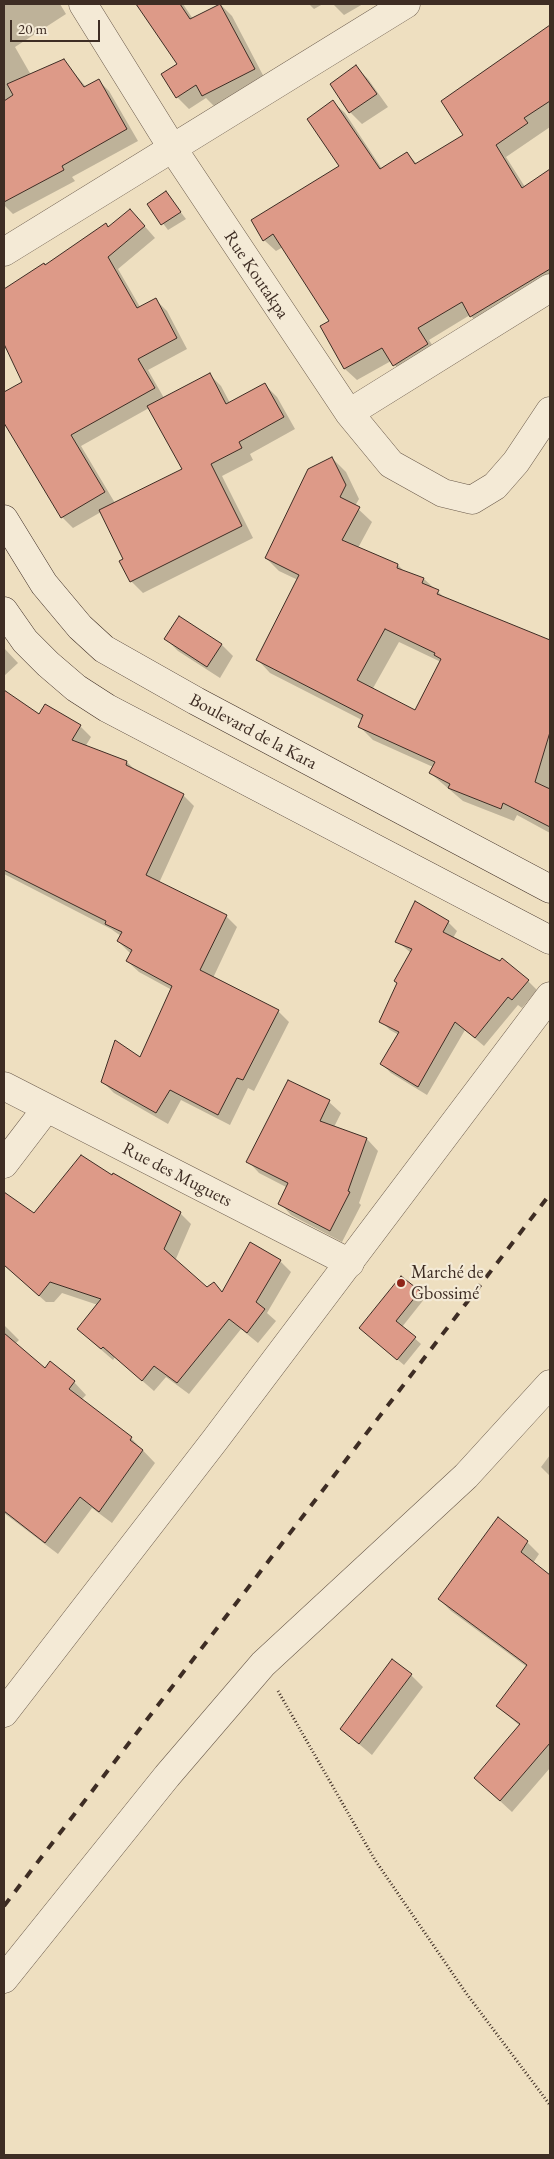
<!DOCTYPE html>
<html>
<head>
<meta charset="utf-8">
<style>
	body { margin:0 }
	#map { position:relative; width:554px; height:2159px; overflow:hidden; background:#eedfc0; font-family:"EB Garamond",serif }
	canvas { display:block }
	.frame { position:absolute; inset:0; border:5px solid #3e2d24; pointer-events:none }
	.scale { position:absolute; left:10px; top:20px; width:90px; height:22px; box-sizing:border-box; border:2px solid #3e2d24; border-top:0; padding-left:6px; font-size:15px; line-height:18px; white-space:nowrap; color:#3e2d24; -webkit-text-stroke:4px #f4ead6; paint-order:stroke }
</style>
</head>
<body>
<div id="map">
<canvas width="554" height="2159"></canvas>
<div class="frame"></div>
<div class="scale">20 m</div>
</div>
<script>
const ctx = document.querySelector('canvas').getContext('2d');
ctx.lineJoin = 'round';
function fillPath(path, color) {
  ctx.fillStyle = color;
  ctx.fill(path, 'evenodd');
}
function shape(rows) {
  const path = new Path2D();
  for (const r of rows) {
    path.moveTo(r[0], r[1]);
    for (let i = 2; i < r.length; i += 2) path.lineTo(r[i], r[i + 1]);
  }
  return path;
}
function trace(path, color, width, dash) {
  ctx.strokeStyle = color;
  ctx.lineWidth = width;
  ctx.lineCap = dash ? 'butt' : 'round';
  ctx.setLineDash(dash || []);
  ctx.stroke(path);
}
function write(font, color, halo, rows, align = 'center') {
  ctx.font = font + ' "EB Garamond",serif';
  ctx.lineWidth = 4.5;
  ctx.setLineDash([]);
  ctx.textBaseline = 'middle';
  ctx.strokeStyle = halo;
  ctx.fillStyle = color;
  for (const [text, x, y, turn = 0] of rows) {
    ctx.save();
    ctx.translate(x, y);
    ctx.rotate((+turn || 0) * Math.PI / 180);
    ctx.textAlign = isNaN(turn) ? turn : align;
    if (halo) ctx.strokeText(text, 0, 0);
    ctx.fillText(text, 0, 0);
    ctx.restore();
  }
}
const shadow = shape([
	[4,4,60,4,66,14,15,47,31,75,64,61,86,87,98,80,109,91,138,141,72,177,75,181,13,214,4,205],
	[135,4,183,4,193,19,220,4,232,16,266,81,215,107,206,98,189,109,177,97,163,75,179,64,143,12],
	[309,4,323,4,314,9],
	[333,4,363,4,344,15],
	[550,27,550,127,506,157,525,187,550,171,550,287,482,328,470,315,429,340,439,356,405,376,391,361,357,380,345,369,322,326,330,321,283,247,276,251,264,240,340,166,333,102,345,113,382,169,407,153,417,164,465,135],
	[356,67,368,79,388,107,362,124,350,112],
	[166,193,186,219,168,230,149,205],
	[141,222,155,238,118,269,140,307,156,300,167,311,187,349,148,370,164,398,209,374,221,386,230,403,265,385,277,397,295,429,250,454,253,460,222,476,253,538,143,593,131,581,125,559,101,512,73,528,62,517,9,430,4,424,4,393,23,383,7,347,4,350,4,289,109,228],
	[149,408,184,469,115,503,81,446],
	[332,458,346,472,359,499,355,506,372,522,358,548,398,565,405,572,424,579,446,599,549,640,550,638,550,833,517,815,514,821,463,801,430,773,433,767,373,740,359,726,362,720,270,673,257,659,298,580,279,571,266,558],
	[399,642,441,662,415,711,372,690],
	[166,639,221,644,233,656,220,678,178,651],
	[4,648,18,663,4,676],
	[20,702,39,715,80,726,91,737,85,747,127,762,137,772,183,795,194,806,159,883,226,916,237,927,213,978,278,1011,289,1022,254,1091,248,1088,230,1125,181,1100,168,1124,114,1093,103,1082,140,1059,172,990,139,972,127,961,131,954,118,941,121,936,111,929,4,874,4,844,19,812,4,801,4,733],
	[448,922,457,931,453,938,528,981,537,990,522,1008,518,1005,484,1046,465,1030,427,1095,391,1073,382,1064,399,1035,390,1030,381,1021,411,953,397,941],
	[329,1102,341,1113,334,1127,367,1139,378,1151,359,1203,361,1205,342,1242,291,1215,280,1203,288,1188,259,1173,248,1161],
	[112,1177,180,1213,191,1224,175,1261,207,1289,223,1293,280,1261,291,1272,267,1313,276,1321,258,1343,241,1329,189,1394,166,1377,154,1391,115,1357,113,1360,90,1340,78,1328,98,1305,62,1293,54,1302,46,1302,4,1265,4,1199,6,1195,34,1215],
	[401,1278,425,1298,402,1327,421,1344,404,1365,367,1334],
	[4,1325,19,1340,15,1344,45,1369,74,1382,86,1395,81,1400,131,1438,155,1463,112,1523,92,1508,58,1554,4,1513],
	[550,1455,550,1476,541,1467],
	[527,1542,539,1554,533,1563,550,1576,550,1768,512,1812,475,1778,520,1726,497,1706,527,1667,451,1611,439,1599],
	[411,1675,423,1687,372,1755,341,1729]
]);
const building = shape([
	[136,4,180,4,190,19,220,4,255,69,202,96,196,85,176,98,161,74,177,64,136,4],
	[550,25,550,101,524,118,528,123,496,145,522,188,550,169,550,269,470,317,462,302,418,328,428,344,393,366,382,348,344,369,320,326,329,321,273,234,263,241,251,220,339,166,307,119,333,100,380,169,407,152,415,164,463,135,441,101,550,25],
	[64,59,84,87,99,79,127,129,62,166,64,170,4,202,4,101,13,95,7,84,64,59],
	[356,65,377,94,349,113,330,84,356,65],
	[166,191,181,212,161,225,147,204,166,191],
	[130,209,145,226,108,257,137,308,156,298,177,338,138,359,155,388,71,435,105,492,61,518,4,423,4,392,22,382,4,344,4,289,44,263,45,265,106,223,108,227,130,209],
	[210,373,226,404,265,383,284,417,239,442,242,448,211,464,242,526,130,582,119,561,123,559,99,510,182,469,147,406,210,373],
	[332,457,346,485,340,497,360,507,342,540,398,564,397,568,424,578,422,583,439,590,437,594,550,640,550,732,535,782,550,789,550,827,503,803,501,809,448,788,450,784,429,773,435,762,358,727,363,715,256,660,299,575,265,558,308,469,332,457],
	[385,629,435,653,434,655,441,659,415,710,357,680,385,629],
	[179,616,222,644,207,667,164,639,179,616],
	[4,690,39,714,45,704,81,725,72,740,127,761,126,765,184,794,146,875,227,915,200,970,279,1010,243,1080,237,1078,218,1115,170,1090,156,1113,101,1082,115,1040,140,1057,172,986,126,961,132,950,117,941,122,932,105,924,106,921,4,870,4,690],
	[415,901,449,921,443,932,500,961,502,958,529,980,512,1000,508,997,475,1038,455,1022,418,1087,380,1064,399,1032,379,1022,397,983,394,981,412,949,395,942,415,901],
	[288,1080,330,1100,320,1121,367,1138,348,1191,350,1192,330,1231,278,1204,288,1183,246,1162,288,1080],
	[81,1155,112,1175,113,1173,181,1212,164,1249,207,1287,214,1282,222,1292,250,1242,281,1260,256,1302,265,1309,247,1333,229,1319,177,1383,154,1366,142,1381,103,1347,101,1349,77,1329,101,1299,50,1282,39,1296,4,1265,4,1192,34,1213,81,1155],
	[401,1276,420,1291,396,1321,416,1337,397,1360,359,1328,401,1276],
	[4,1333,45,1368,50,1361,75,1381,69,1389,132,1437,130,1440,143,1450,99,1512,80,1497,45,1543,4,1511,4,1333],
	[498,1517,528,1541,521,1552,550,1575,550,1743,500,1801,474,1778,520,1724,496,1706,527,1665,438,1599,498,1517],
	[392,1659,412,1674,359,1744,340,1729,392,1659]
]);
const path = shape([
	[278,1691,375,1860,466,1993,550,2105]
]);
const minor = shape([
	[83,4,173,149,349,413,391,464,443,493,472,500,495,486,516,462,550,411],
	[4,252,406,4],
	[349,413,550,288],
	[4,1086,350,1263],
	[4,1164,46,1109],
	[4,1979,167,1776,263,1664,466,1476,550,1384]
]);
const tertiary = shape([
	[4,1713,215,1440,550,996]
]);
const secondary = shape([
	[4,519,44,584,80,627,104,649,196,701,550,889],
	[4,611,25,641,48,664,76,688,107,708,550,940]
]);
const rail = shape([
	[4,1906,550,1194]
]);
const markers = [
	[401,1283,5,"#8f2418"]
];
const streetNames = [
	["Rue Koutakpa",256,275,56],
	["Boulevard de la Kara",253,732,28],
	["Rue des Muguets",177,1175,27]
];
const poiNames = [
	["Marché de",411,1273],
	["Gbossimé",411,1294]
];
fillPath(shadow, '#0003');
fillPath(building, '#dd9a88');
trace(building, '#3e2d24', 1);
trace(minor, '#6a5a4b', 29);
trace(tertiary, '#6a5a4b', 29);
trace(secondary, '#3e2d24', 29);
trace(path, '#3e2d24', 3, [1, 2.5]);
trace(minor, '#f4ead6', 28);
trace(tertiary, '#f4ead6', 28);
trace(secondary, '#f4ead6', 28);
trace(rail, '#3e2d24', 4, [9, 9]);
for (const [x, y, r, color] of markers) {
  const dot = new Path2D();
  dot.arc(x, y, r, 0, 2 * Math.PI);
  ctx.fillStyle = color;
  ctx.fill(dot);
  trace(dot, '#f4ead6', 2);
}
write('18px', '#3e2d24', '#f4ead6', streetNames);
write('18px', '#3e2d24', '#f4ead6', poiNames, 'left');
</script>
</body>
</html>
